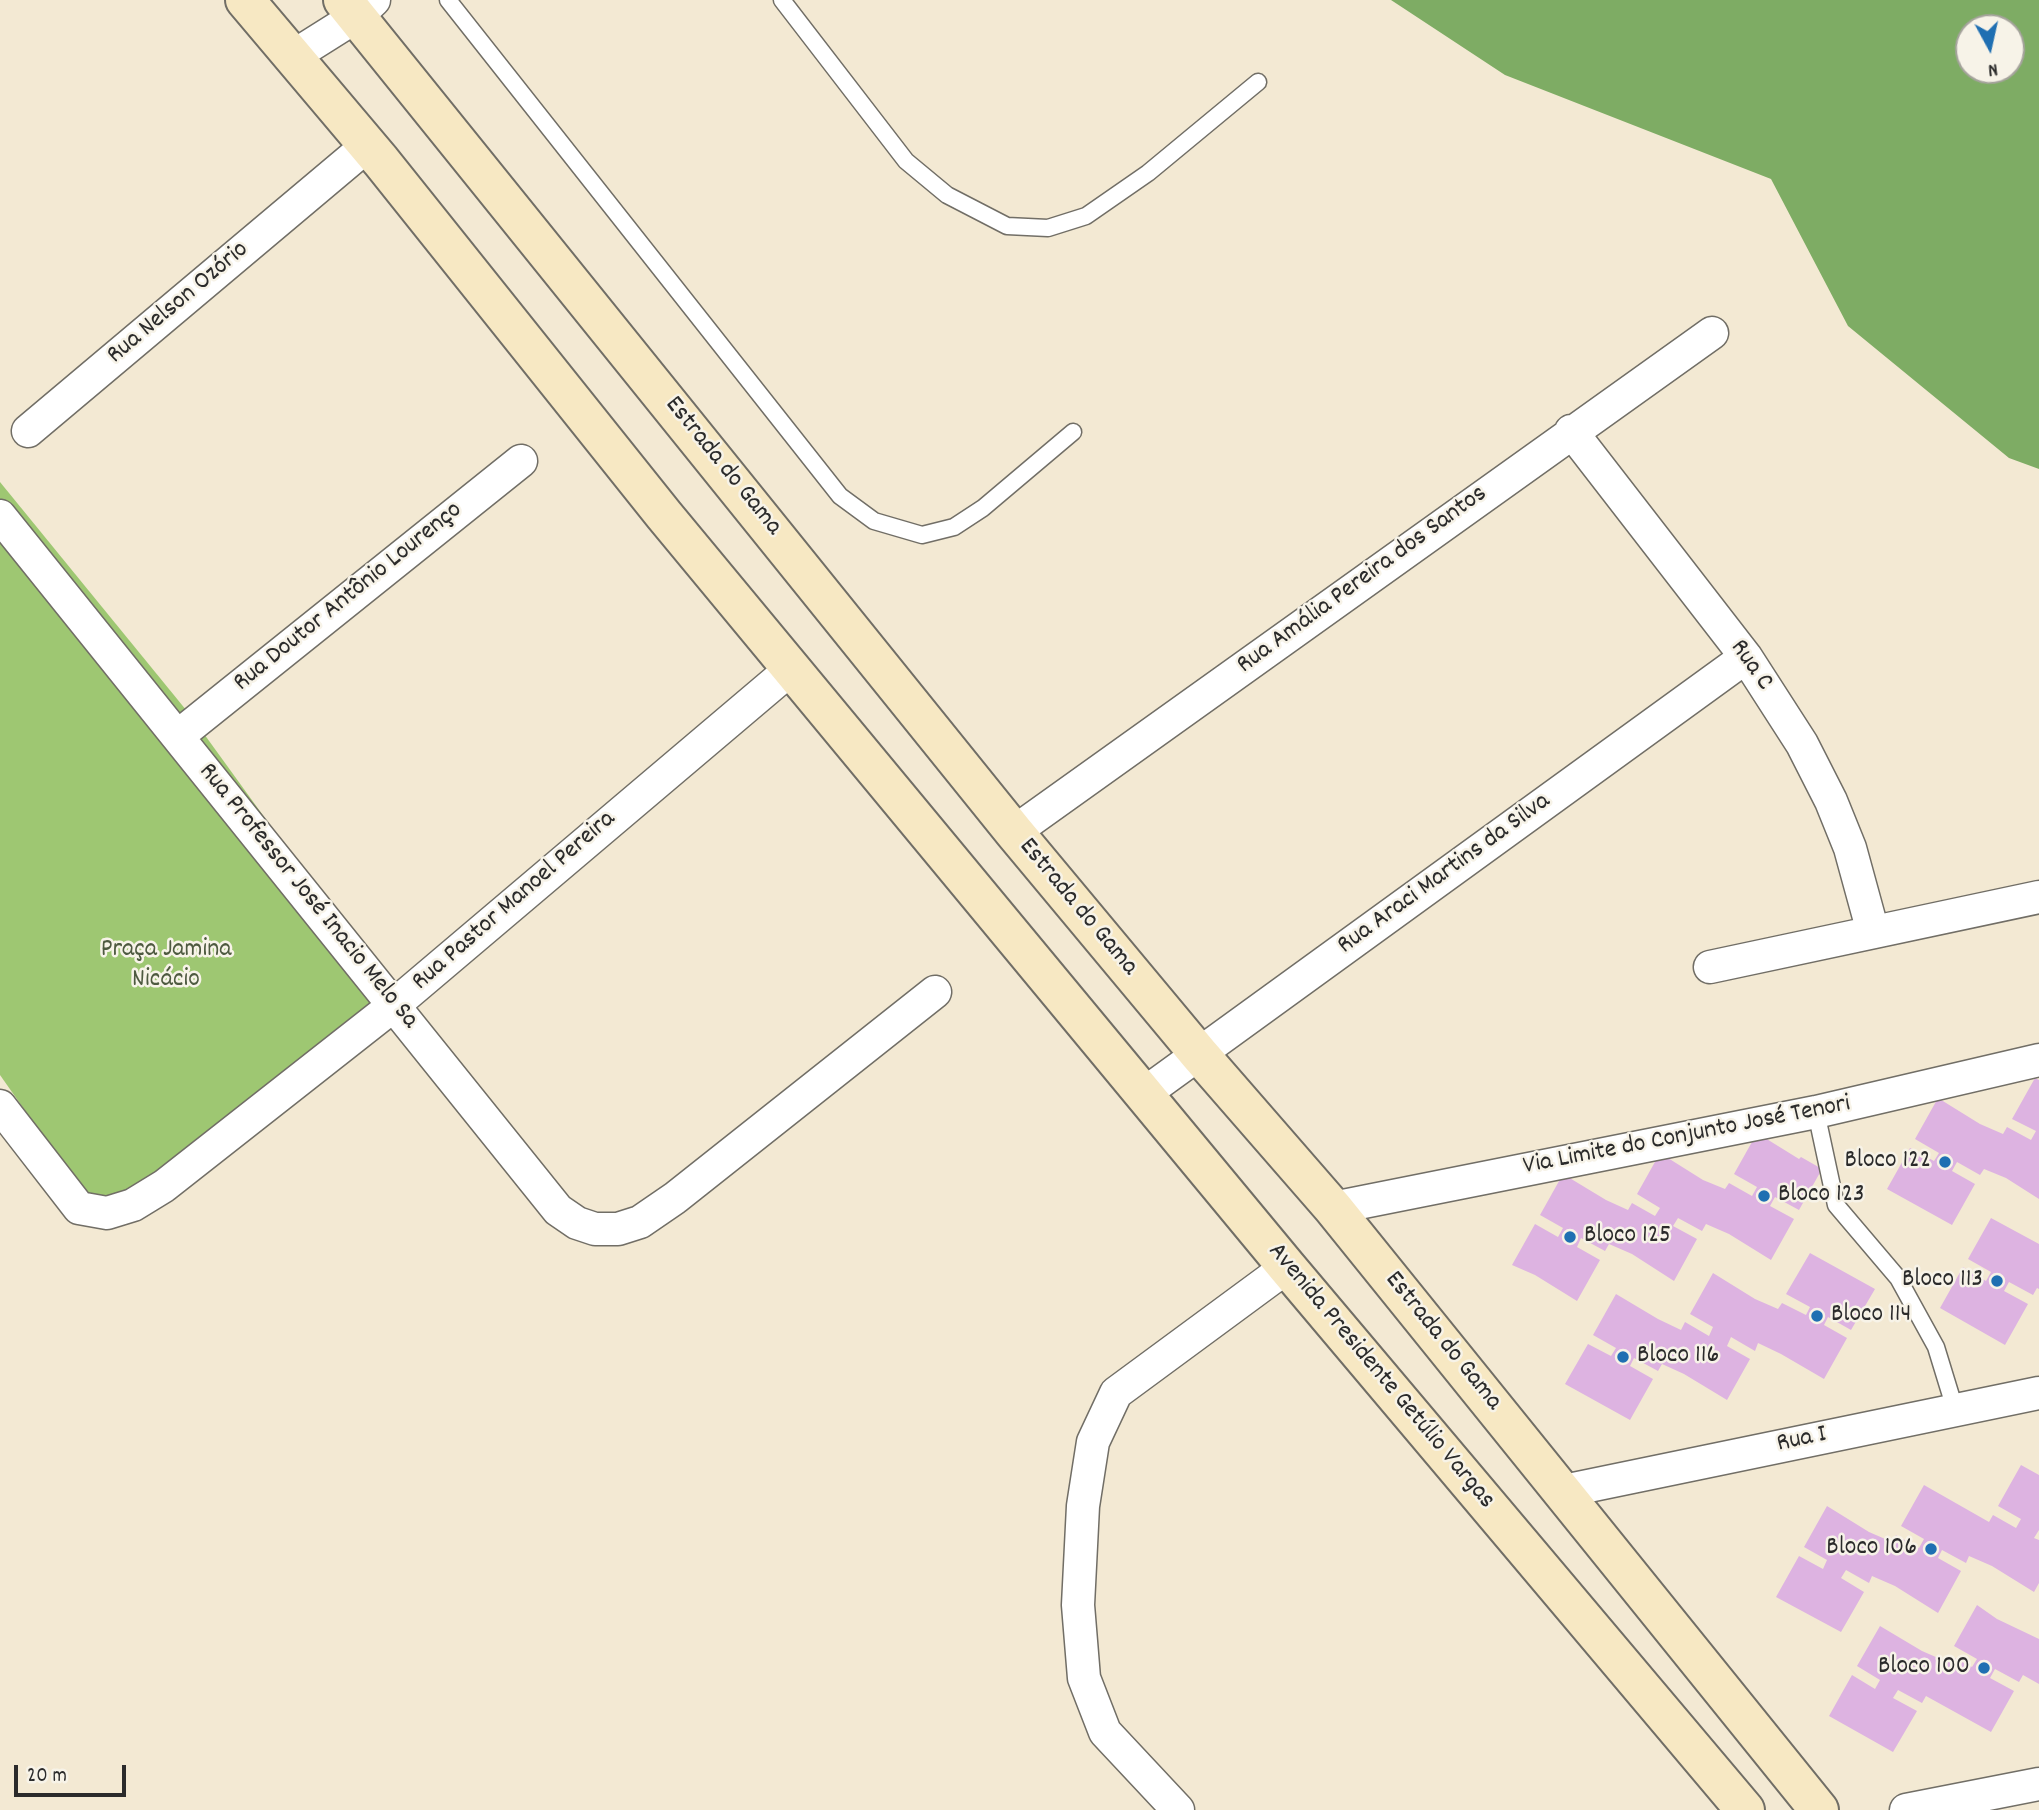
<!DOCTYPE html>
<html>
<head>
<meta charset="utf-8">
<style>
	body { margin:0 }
	#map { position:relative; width:2039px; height:1810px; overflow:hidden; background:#f3e9d3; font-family:Dekko,sans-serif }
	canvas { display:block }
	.north { position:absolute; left:1955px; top:14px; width:70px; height:70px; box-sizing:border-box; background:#f7f3e8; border:2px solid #a5a39c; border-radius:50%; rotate:172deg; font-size:19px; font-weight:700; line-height:28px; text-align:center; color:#2b2b2b }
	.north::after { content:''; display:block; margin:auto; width:24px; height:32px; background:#1f6fb2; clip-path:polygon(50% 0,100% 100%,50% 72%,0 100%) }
	.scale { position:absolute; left:14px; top:1765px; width:112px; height:32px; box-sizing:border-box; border:4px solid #2b2b2b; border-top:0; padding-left:9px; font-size:21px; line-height:24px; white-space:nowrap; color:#2b2b2b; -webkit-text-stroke:5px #f7f3e8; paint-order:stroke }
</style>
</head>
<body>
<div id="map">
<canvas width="2039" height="1810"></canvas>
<div class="north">N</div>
<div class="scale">20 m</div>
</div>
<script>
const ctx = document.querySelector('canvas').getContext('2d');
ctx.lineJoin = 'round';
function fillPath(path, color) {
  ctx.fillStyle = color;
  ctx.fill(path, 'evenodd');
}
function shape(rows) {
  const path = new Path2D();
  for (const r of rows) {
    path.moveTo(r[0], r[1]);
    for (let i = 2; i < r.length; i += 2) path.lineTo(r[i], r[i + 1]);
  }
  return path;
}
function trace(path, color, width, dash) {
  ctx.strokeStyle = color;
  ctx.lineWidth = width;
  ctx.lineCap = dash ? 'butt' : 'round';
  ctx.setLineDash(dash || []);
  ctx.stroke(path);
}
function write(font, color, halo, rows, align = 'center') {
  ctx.font = font + ' Dekko,sans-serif';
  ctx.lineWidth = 5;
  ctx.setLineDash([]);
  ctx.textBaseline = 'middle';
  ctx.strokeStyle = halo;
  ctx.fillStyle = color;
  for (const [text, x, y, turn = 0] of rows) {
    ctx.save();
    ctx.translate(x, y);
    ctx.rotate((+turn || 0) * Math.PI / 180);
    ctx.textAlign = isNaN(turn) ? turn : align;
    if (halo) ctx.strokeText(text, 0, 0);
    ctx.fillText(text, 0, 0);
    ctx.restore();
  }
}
const green = shape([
	[0,482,191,716,396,999,154,1185,90,1203,0,1075]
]);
const forest = shape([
	[1391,0,2039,0,2039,469,2009,458,1848,326,1771,179,1505,75],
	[1969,28,2011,28,2011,70,1969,70]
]);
const building = shape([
	[2035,1078,2039,1080,2039,1199,2006,1178,1984,1169,1980,1175,1957,1162,1952,1171,1975,1184,1952,1225,1887,1189,1910,1148,1934,1161,1939,1153,1915,1139,1938,1098,1980,1124,2003,1134,2007,1127,2031,1140,2036,1131,2012,1119],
	[1757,1133,1799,1159,1801,1157,1822,1169,1799,1210,1775,1197,1770,1206,1794,1219,1771,1260,1729,1234,1706,1224,1702,1231,1678,1218,1673,1226,1697,1239,1674,1281,1632,1254,1609,1244,1605,1251,1581,1238,1577,1247,1600,1260,1577,1301,1535,1275,1512,1265,1535,1224,1558,1237,1563,1228,1540,1215,1563,1174,1606,1200,1628,1210,1632,1203,1655,1216,1660,1208,1637,1194,1660,1153,1703,1180,1725,1189,1729,1183,1752,1196,1757,1187,1734,1174],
	[1991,1218,2039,1244,2039,1289,2037,1288,2033,1295,2009,1282,2004,1291,2028,1304,2005,1345,1940,1308,1963,1267,1986,1281,1991,1272,1968,1259],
	[1810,1253,1875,1289,1851,1330,1828,1317,1824,1325,1847,1338,1824,1379,1781,1354,1758,1343,1755,1351,1731,1337,1727,1346,1750,1359,1727,1400,1684,1374,1662,1364,1658,1371,1634,1358,1630,1366,1653,1379,1630,1420,1565,1384,1588,1344,1611,1356,1616,1348,1593,1335,1616,1294,1658,1319,1681,1330,1685,1322,1709,1336,1713,1327,1690,1314,1713,1273,1755,1299,1778,1309,1782,1303,1806,1315,1810,1307,1786,1294],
	[2021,1465,2039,1475,2039,1530,2034,1538,2039,1540,2039,1583,2034,1592,1992,1566,1969,1556,1966,1563,1942,1550,1938,1558,1961,1571,1938,1613,1895,1586,1872,1576,1869,1583,1846,1570,1841,1578,1864,1592,1841,1632,1776,1597,1799,1556,1823,1569,1827,1560,1804,1547,1827,1506,1869,1532,1892,1542,1896,1535,1919,1548,1924,1539,1901,1526,1924,1485,1989,1522,1993,1515,2016,1528,2021,1519,1998,1506],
	[1977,1605,1997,1619,2039,1639,2039,1684,2023,1675,2019,1682,1995,1669,1990,1678,2014,1691,1991,1732,1926,1696,1922,1703,1898,1690,1893,1698,1917,1711,1893,1752,1829,1716,1852,1675,1875,1689,1880,1680,1857,1666,1880,1626,1922,1651,1945,1661,1949,1655,1972,1667,1977,1659,1954,1646]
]);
const lane = shape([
	[448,0,840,496,874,521,922,535,954,527,983,508,1073,432],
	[782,0,906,161,947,195,1007,226,1048,228,1086,216,1148,173,1258,82],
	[1816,1112,1836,1205,1898,1278,1936,1347,1955,1409]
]);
const street = shape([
	[295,55,357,16,374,0],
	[28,431,368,145],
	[1571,431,1746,657,1802,744,1831,801,1850,848,1873,932],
	[0,516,558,1210,577,1223,595,1229,618,1229,640,1222,675,1198,935,992],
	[178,736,521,461],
	[1014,832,1712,333],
	[1710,967,2039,897],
	[1145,1093,1746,657],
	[0,1106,79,1208,107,1213,133,1205,164,1186,393,1006,792,668],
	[1333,1208,1816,1112,2039,1060],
	[1564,1491,2039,1393],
	[1178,1810,1105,1732,1084,1678,1078,1605,1083,1506,1093,1442,1116,1393,1287,1267],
	[1906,1810,2039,1784]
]);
const secondary = shape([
	[245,0,381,161,664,515,1287,1267,1745,1810],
	[343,0,1014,832,1199,1054,1333,1208,1819,1810]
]);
const markers = [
	[1945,1162,7,"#1f6fb2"],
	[1764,1196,7,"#1f6fb2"],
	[1570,1237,7,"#1f6fb2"],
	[1997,1281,7,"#1f6fb2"],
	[1817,1316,7,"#1f6fb2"],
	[1623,1357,7,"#1f6fb2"],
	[1931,1549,7,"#1f6fb2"],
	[1984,1668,7,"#1f6fb2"]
];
const streetNames = [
	["Rua Nelson Ozório",179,304,-40],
	["Estrada do Gama",722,467,51],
	["Rua Amália Pereira dos Santos",1363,581,-36],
	["Rua Doutor Antônio Lourenço",349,598,-39],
	["Rua C",1750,666,55],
	["Rua Araci Martins da Silva",1445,875,-36],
	["Rua Professor José Inacio Melo Sa",307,897,51],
	["Rua Pastor Manoel Pereira",515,902,-41],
	["Estrada do Gama",1077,908,50],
	["Via Limite do Conjunto José Tenori",1687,1137,-11],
	["Estrada do Gama",1442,1342,51],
	["Avenida Presidente Getúlio Vargas",1380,1377,50],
	["Rua I",1802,1441,-12]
];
const parkNames = [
	["Praça Jamina",166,951],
	["Nicácio",166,981]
];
const poiNames = [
	["Bloco 122",1931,1162],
	["Bloco 123",1778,1196,"left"],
	["Bloco 125",1584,1237,"left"],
	["Bloco 113",1983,1281],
	["Bloco 114",1831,1316,"left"],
	["Bloco 116",1637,1357,"left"],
	["Bloco 106",1917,1549],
	["Bloco 100",1970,1668]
];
fillPath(green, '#9ec772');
fillPath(forest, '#7eac64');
fillPath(building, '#ddb3e1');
trace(lane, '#716e66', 19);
trace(street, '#716e66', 35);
trace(secondary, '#716e66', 42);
trace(lane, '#fff', 16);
trace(street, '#fff', 32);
trace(secondary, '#f7e8c3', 38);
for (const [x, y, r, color] of markers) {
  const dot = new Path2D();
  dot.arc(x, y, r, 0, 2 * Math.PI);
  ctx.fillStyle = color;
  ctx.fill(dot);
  trace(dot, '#f7f3e8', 2.5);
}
write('26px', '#2b2b2b', '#f7f3e8', streetNames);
write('26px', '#4e5a40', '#f7f3e8', parkNames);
write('26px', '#2b2b2b', '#f7f3e8', poiNames, 'right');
</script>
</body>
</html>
